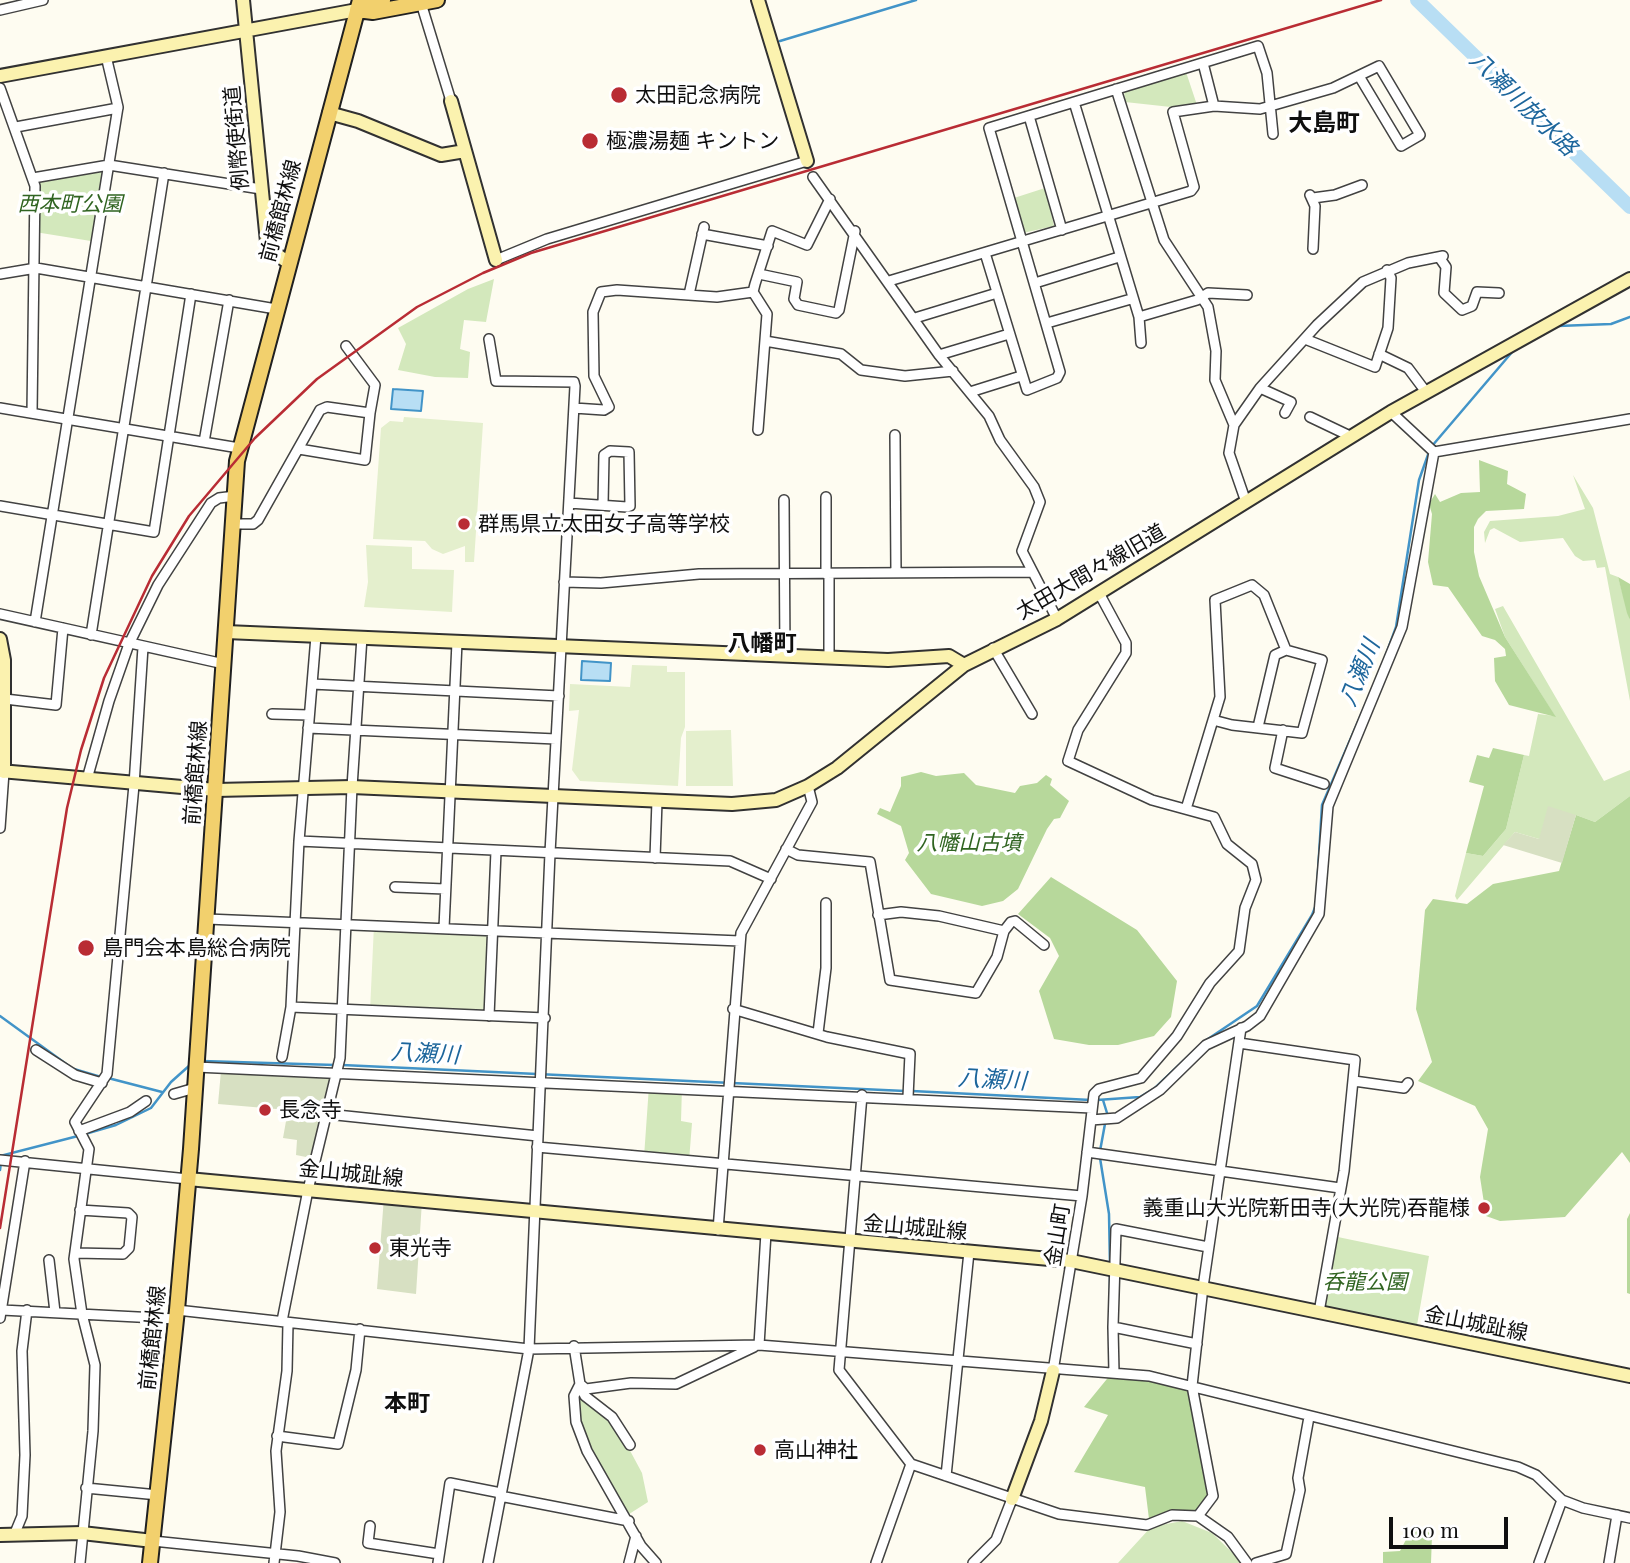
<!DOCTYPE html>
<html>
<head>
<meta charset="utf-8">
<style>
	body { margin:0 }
	#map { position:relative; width:1630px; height:1563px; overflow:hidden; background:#fefcf1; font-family:"Playfair Display",serif }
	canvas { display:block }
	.scale { position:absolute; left:1389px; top:1517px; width:119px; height:32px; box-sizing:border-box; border:4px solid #0f0f0f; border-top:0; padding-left:9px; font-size:21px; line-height:24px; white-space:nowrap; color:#0f0f0f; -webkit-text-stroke:5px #fff; paint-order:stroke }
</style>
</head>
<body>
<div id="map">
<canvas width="1630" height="1563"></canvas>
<div class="scale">100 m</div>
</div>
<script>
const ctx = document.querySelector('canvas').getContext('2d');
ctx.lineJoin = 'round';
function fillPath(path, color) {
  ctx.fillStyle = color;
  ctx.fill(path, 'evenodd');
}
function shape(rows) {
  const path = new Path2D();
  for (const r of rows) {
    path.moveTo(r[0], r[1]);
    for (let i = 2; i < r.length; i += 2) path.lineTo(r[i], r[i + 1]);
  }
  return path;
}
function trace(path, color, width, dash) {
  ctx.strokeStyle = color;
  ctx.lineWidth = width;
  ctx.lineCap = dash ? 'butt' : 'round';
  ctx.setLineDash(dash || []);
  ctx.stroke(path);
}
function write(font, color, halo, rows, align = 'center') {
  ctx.font = font + ' "Playfair Display","Noto Sans JP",serif';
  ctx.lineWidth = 7;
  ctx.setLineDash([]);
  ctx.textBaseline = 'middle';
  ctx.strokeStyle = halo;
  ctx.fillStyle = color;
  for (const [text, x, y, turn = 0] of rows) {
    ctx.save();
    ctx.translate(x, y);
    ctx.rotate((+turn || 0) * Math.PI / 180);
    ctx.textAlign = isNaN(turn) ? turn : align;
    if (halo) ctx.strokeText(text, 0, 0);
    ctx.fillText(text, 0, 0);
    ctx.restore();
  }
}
const green = shape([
	[1186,72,1197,105,1180,108,1125,102,1124,90],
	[109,165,97,242,35,232,33,178],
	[1045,188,1054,226,1023,233,1014,198],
	[494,279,486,322,464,320,460,349,470,352,468,378,435,377,398,370,406,344,398,328,468,289],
	[1573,475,1593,508,1610,574,1618,577,1630,620,1630,701,1605,567,1597,568,1595,560,1583,561,1575,556,1563,538,1520,542,1494,528,1490,530,1485,543,1484,532,1490,521,1558,516,1585,509],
	[1503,606,1604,781,1630,770,1630,796,1595,822,1576,815,1539,839,1515,832,1457,900,1455,896,1466,853,1483,856,1506,829,1524,755,1529,756,1538,714,1555,716,1505,637,1495,609],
	[649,1086,682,1087,681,1121,692,1123,689,1161,644,1157],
	[1333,1236,1429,1256,1416,1331,1319,1312],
	[580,1384,612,1417,642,1473,648,1502,626,1516,587,1451,574,1396],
	[1182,1521,1212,1533,1243,1563,1118,1563,1151,1527]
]);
const forest = shape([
	[1479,460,1508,471,1507,484,1526,494,1524,509,1486,511,1478,519,1474,527,1474,552,1479,576,1505,637,1556,717,1509,705,1495,681,1494,658,1506,656,1505,649,1495,640,1482,636,1448,587,1433,585,1428,562,1432,514,1429,504,1435,494,1440,502,1461,493,1480,492],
	[1618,577,1630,584,1630,620,1627,613],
	[1493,748,1524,755,1506,829,1483,856,1466,853,1484,786,1469,782,1477,755,1489,758],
	[921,772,936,776,964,773,976,785,1015,793,1020,786,1037,783,1046,775,1052,779,1050,785,1069,801,1060,818,1054,819,1047,829,1018,889,1003,901,982,906,931,894,905,860,909,853,901,826,877,814,880,808,890,812,901,786,901,777],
	[1630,796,1630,1163,1622,1152,1565,1217,1500,1221,1486,1216,1480,1177,1488,1129,1475,1106,1418,1081,1432,1062,1416,1009,1425,910,1433,899,1467,904,1493,884,1559,871,1576,815,1595,822],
	[1051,877,1137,930,1177,981,1171,1017,1154,1036,1118,1045,1089,1045,1054,1039,1039,991,1059,956,1050,938,1018,914],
	[1630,1213,1630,1294,1627,1293,1627,1219],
	[1111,1374,1192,1386,1213,1496,1198,1516,1172,1515,1149,1519,1145,1487,1074,1472,1108,1415,1084,1407],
	[1424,1529,1432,1535,1431,1563,1383,1563,1383,1552,1400,1551,1409,1534]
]);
const cemetery = shape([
	[1548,806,1576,815,1562,863,1503,845,1515,832,1539,839],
	[221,1071,335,1076,311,1158,296,1155,297,1140,283,1138,288,1110,218,1104],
	[384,1197,422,1201,416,1294,377,1289]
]);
const pitch = shape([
	[404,417,483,423,474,562,465,562,465,546,443,554,432,549,425,541,373,539,381,428,390,421,403,422],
	[366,545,412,547,412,569,454,570,452,612,364,607,368,582],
	[632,665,667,666,667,672,685,672,685,727,681,738,678,786,580,781,572,770,579,710,569,711,570,684,630,687],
	[731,730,733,786,686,786,686,731],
	[374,925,492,930,489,1016,370,1011]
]);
const water = shape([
	[393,389,423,391,421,411,391,409,393,389],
	[582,661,611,663,610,681,581,680,582,661]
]);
const stream = shape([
	[780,41,916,0],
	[1558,326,1611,324,1630,317],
	[1432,446,1513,351],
	[1383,663,1396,627,1419,480,1429,452],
	[0,1016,69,1066],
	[1205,1041,1257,1006,1312,915,1316,905,1322,805,1367,701],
	[202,1061,335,1065],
	[342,1065,905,1091],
	[74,1069,101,1077],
	[108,1078,162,1092],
	[912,1091,1091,1100],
	[1097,1100,1140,1097,1155,1088,1198,1047],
	[85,1134,116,1125,151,1108,171,1082,190,1065],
	[1100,1151,1107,1113,1103,1100],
	[0,1156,78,1136],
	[1100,1158,1109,1214,1110,1266],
	[0,1170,1,1162],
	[1110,1273,1110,1290]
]);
const river = shape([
	[1417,0,1630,207]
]);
const street = shape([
	[421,3,451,101],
	[0,10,43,0],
	[1203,63,1214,106],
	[0,88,35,186,32,413],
	[1116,89,1164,240,1208,307,1216,351,1215,380,1234,425,1229,453,1246,502],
	[1074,102,1139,317,1141,343],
	[1029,116,1062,230],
	[16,127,118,108],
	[813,177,939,355,989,416,1000,440,1034,487,1040,502,1022,551,1057,619],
	[33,178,109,165,261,189],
	[1310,195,1315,206,1313,249],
	[1313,198,1335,195,1362,185],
	[702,234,768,246],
	[985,253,1027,390,1057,378,1060,372,989,128,1258,46,1267,73,1273,134],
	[1439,257,1446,267,1444,293,1462,310,1472,306,1477,292,1499,293],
	[496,260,547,239,807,161],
	[0,274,36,268,276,309],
	[759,274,797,282,794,299,798,305,836,313,839,310,855,231],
	[889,281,1191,191,1194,187,1173,112,1214,106,1260,109,1333,88,1379,66,1420,135,1401,146,1359,76],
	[1035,283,1119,257],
	[690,290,704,227],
	[1139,317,1197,300,1208,293,1247,295],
	[915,318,997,293],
	[1047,323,1131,299],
	[1305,339,1375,367,1388,328,1391,278,1387,270],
	[765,341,841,354,861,370,905,376,953,371],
	[1379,354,1408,368,1426,392],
	[939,355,1009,334],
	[1260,388,1291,402,1285,413],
	[970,392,1021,376],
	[0,408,239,448],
	[574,408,604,410,609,407,594,376,593,312,601,292,617,290,717,297,753,292],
	[1391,412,1434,452],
	[1310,417,1352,437],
	[1234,425,1260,388,1317,325,1363,282,1408,263,1443,256],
	[758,430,767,314,753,292,755,284,772,231,807,245,830,199],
	[895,435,896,573],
	[204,442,229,300],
	[299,449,365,460,370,413],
	[1434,452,1630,419],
	[826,497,826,574],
	[784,500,785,655],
	[569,503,627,507,630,506,629,452,610,451,604,455,603,505],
	[0,506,154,532,191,294],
	[233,524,253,524,258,520,320,410,327,407,370,413,375,385,346,346],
	[564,582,601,583,699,574,1031,572],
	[0,614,224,664],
	[35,622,118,107,106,56],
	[91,635,164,173],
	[993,648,1032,714],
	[829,657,829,574],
	[312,684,559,696],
	[5,699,56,705,63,628],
	[272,714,309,715],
	[1213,720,1232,725,1302,733,1322,660,1286,650,1275,655,1258,727],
	[308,728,556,739],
	[1283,730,1275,768,1324,784],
	[87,779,109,701,129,644,158,585,211,503,219,498,235,496],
	[1186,809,1220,697,1215,600,1252,585,1264,595,1286,650],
	[0,828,4,772],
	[299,841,730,861,771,879],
	[786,849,798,855,870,862,890,980,976,993,997,957,1004,931,1011,922,1015,921,1044,945],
	[655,858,657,801],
	[395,887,445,889],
	[878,915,901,912,939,916,1004,931],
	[207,919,740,941],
	[444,928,457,642],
	[291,1007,545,1018],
	[733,1009,827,1037,910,1054,908,1097],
	[489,1016,496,851],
	[818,1033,826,968,826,903],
	[1239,1043,1355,1060,1344,1171,1319,1312],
	[36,1050,75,1075,102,1083],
	[282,1057,291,1007,299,841,316,636],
	[196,1067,1092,1108],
	[1354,1081,1404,1088,1408,1083],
	[174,1094,195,1088],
	[862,1095,839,1370,911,1464],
	[327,1114,538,1136],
	[1091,1120,1117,1118,1160,1090,1206,1045,1247,1026,1260,1016,1319,914,1328,806,1402,627,1434,452],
	[79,1131,130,1112,146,1101],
	[537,1147,1082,1196],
	[1087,1152,1340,1188],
	[0,1160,188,1179],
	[718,1230,741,933,812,802,808,786],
	[75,1253,123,1254,129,1248,132,1217,128,1213,80,1210],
	[49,1260,55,1312],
	[2,1310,176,1319],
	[177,1310,529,1349,759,1345,1149,1376,1518,1467,1536,1475,1562,1500,1583,1508,1630,1518],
	[0,1318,25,1161],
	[282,1321,308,1190,340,1058,352,787,362,637],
	[1113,1327,1114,1373],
	[1197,1344,1113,1327,1116,1229,1208,1247],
	[759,1345,766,1233],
	[574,1346,580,1384,574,1396,576,1422,587,1451,641,1546,656,1563],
	[1053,1371,1082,1196,1094,1094,1099,1089,1141,1078,1177,1036,1210,983,1239,951,1245,908,1256,880,1252,864,1227,844,1214,817,1152,800,1068,761,1078,730,1126,653,1126,643,1099,593],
	[580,1384,586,1389,631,1383,676,1384,754,1347],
	[580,1386,585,1396,612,1417,630,1445],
	[277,1436,338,1444,356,1370,360,1329],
	[946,1476,969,1252],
	[86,1488,158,1495],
	[500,1496,629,1521],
	[1198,1516,1213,1496,1192,1386,1203,1287,1241,1028],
	[370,1526,368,1543,439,1554],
	[15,1533,22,1516,25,1455,22,1351,27,1310],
	[153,1541,298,1556,335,1563],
	[80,1563,93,1431,95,1365,82,1314,74,1259,89,1149,75,1122,107,1074,134,785,143,647],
	[274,1563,280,1512,276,1451,287,1371,288,1323],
	[438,1563,450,1483,501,1493],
	[488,1563,529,1349,550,853,575,386,574,382,496,381,489,339],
	[629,1563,636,1536],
	[876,1563,911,1464,1059,1514,1147,1525,1172,1515,1198,1516,1228,1537,1247,1563],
	[973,1563,996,1540,1012,1499],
	[1256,1563,1286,1554,1300,1490,1298,1478,1309,1417],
	[1539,1563,1562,1500],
	[1609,1563,1617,1515]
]);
const secondary = shape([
	[243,0,267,242,273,252,289,263],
	[758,0,807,161],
	[0,76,357,10],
	[451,101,496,260],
	[329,113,358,121,441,155,465,151],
	[226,632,888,660,949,656,964,665],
	[0,639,4,660,4,772],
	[0,771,216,790,352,787,732,804,776,800,808,786,837,768,964,665,1057,619,1391,412,1630,279],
	[188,1179,1071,1261,1630,1376],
	[1012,1499,1041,1421,1053,1371],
	[0,1535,82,1533,153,1541]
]);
const primary = shape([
	[357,10,373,12,437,0],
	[358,10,383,0],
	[150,1563,177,1310,191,1149,237,461,360,0]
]);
const rail = shape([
	[0,1228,67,808,81,750,104,678,152,576,189,516,255,438,317,379,417,307,483,273,531,253,1381,0]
]);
const markers = [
	[619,95,9,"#b92c34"],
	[590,141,9,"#b92c34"],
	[464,524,7,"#b92c34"],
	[86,948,9,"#b92c34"],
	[265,1110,7,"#b92c34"],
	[1484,1208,7,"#b92c34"],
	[375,1248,7,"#b92c34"],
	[760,1450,7,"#b92c34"]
];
const poiNames = [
	["太田記念病院",635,95],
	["極濃湯麺 キントン",606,141],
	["群馬県立太田女子高等学校",478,524],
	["島門会本島総合病院",102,948],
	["長念寺",279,1110],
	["義重山大光院新田寺(大光院)吞龍様",1470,1208,"right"],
	["東光寺",389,1248],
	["高山神社",774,1450]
];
const streetNames = [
	["例幣使街道",237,138,-95],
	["前橋館林線",281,211,-75],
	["太田大間々線旧道",1091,572,-30],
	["前橋館林線",196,773,-86],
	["金山城趾線",351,1174,6],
	["金山城趾線",915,1228,5],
	["金山町",1058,1235,-81],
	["金山城趾線",1476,1324,11],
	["前橋館林線",153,1338,-84]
];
const parkNames = [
	["西本町公園",70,204],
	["八幡山古墳",969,843],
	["呑龍公園",1365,1282]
];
const waterNames = [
	["八瀬川放水路",1523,104,44],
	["八瀬川",1360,673,-68],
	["八瀬川",425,1054,3],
	["八瀬川",992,1080,3]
];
const neighbourhoodNames = [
	["八幡町",762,644],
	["本町",407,1404]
];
const quarterNames = [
	["大島町",1324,124]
];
fillPath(green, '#d3e8bc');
fillPath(forest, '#b7d89b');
fillPath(cemetery, '#d7e0c2');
fillPath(pitch, '#e4efcd');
fillPath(water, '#b8def4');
trace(water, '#4294c8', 2);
trace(stream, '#4294c8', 2.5);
trace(river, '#b8def4', 14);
trace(street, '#424242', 12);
trace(secondary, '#313131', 16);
trace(primary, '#202020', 18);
trace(street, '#fff', 9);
trace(secondary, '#fbf2af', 12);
trace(primary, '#f2d06d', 14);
trace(rail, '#b92c34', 2.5);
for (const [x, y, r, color] of markers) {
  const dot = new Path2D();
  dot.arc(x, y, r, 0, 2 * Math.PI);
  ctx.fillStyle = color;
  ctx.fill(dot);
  trace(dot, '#fff', 2.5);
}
write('21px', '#0f0f0f', '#fff', poiNames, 'left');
write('21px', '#0f0f0f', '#fff', streetNames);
write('italic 21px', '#306421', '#fff', parkNames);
write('italic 23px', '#1d669c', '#fff', waterNames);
write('bold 23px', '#0f0f0f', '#fff', neighbourhoodNames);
write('bold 24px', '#0f0f0f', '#fff', quarterNames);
</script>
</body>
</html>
